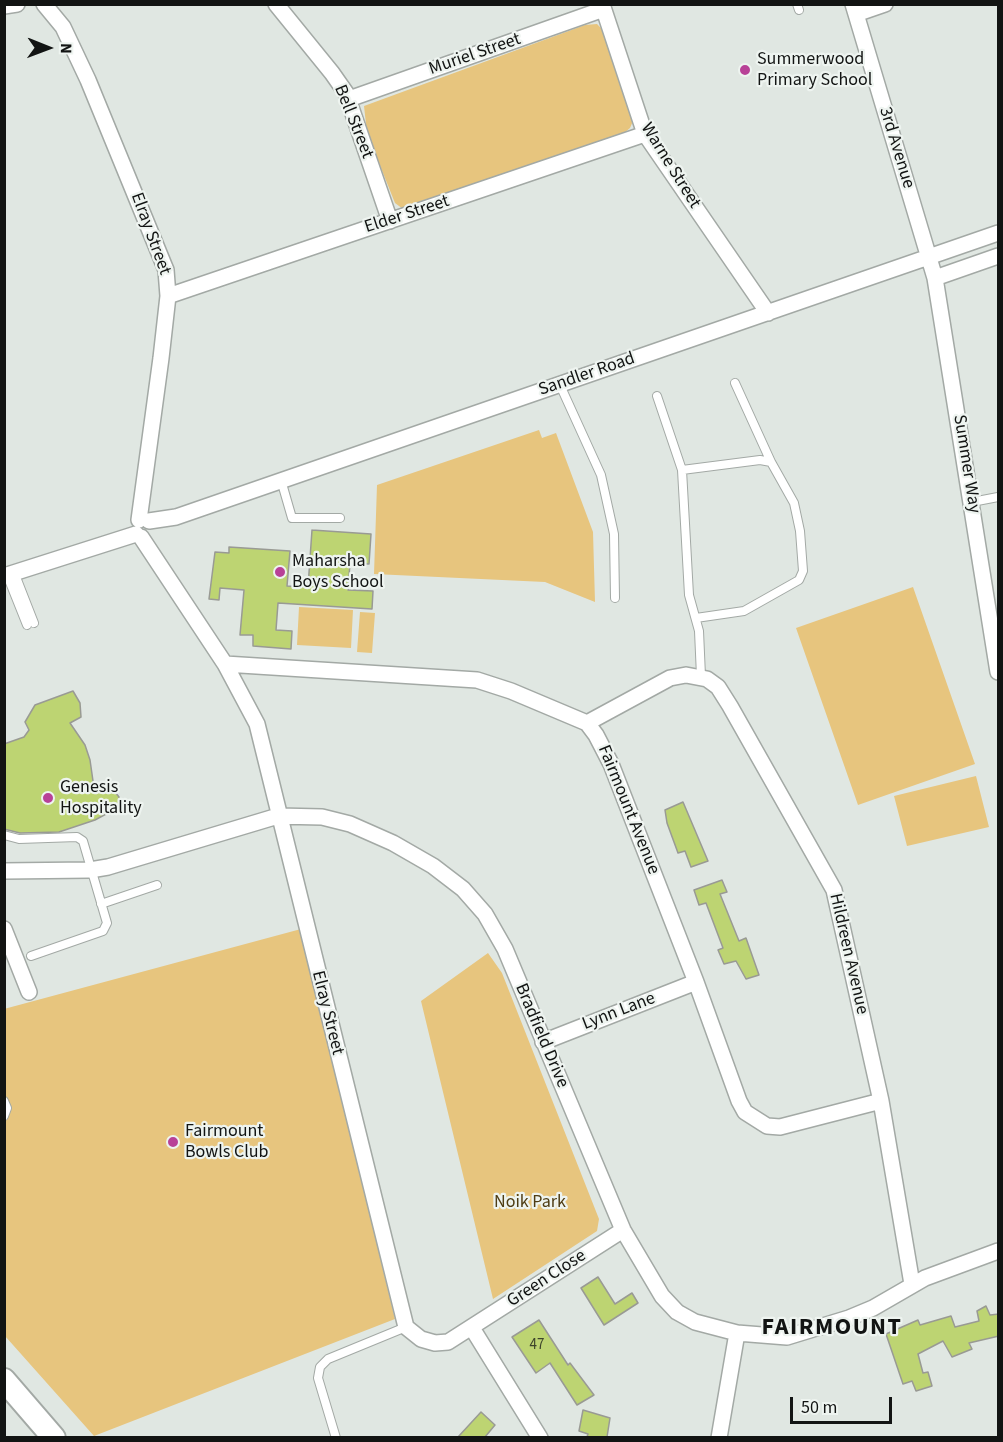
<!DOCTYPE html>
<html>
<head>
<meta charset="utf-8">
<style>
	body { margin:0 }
	#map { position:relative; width:1003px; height:1442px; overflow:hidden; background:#e0e7e2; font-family:"Source Sans 3",sans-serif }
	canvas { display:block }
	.frame { position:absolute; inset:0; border:6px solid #121413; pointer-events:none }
	.north { position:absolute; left:18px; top:18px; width:60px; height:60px; -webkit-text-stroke:4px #eef4f0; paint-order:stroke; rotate:91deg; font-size:16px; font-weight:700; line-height:24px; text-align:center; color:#121413 }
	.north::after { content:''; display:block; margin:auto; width:21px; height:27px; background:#121413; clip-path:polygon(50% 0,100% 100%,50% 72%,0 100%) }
	.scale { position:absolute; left:790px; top:1397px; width:102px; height:27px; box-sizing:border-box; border:3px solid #121413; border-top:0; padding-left:8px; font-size:18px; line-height:21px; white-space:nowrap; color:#121413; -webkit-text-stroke:4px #eef4f0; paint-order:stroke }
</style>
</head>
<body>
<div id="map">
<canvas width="1003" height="1442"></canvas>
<div class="frame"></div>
<div class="north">N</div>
<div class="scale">50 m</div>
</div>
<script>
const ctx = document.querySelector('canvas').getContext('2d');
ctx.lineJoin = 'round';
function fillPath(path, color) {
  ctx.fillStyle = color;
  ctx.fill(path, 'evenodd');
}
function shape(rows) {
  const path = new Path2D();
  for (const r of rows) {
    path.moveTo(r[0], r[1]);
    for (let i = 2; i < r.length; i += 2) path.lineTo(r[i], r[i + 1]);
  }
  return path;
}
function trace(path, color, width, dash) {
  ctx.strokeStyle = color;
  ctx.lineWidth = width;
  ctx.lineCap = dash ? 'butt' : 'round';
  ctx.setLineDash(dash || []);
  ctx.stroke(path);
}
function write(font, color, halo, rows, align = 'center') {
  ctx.font = font + ' "Source Sans 3",sans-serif';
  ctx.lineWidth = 4.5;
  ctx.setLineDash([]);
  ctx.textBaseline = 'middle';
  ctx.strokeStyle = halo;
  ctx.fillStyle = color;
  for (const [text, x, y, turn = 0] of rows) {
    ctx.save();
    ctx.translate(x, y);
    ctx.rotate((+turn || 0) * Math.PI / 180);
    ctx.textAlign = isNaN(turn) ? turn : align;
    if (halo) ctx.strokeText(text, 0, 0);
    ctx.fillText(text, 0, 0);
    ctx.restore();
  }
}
const green = shape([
	[597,24,604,31,633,121,630,128,622,135,403,209,395,203,367,133,364,106,585,25],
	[539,430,542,438,556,433,593,532,595,602,545,582,374,574,377,485],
	[913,587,975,764,858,805,796,628],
	[299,607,353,610,351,648,297,645],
	[360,612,375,613,372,653,357,652],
	[976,776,989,827,907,846,894,796],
	[301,929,395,1319,94,1436,5,1336,4,1009],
	[488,953,502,973,599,1219,597,1231,493,1299,421,1001]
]);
const building = shape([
	[312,530,371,534,369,564,350,563,348,590,373,591,372,609,278,603,276,630,292,631,291,649,253,646,253,635,240,635,244,590,220,588,219,600,209,599,215,552,229,553,229,547,290,551,287,586,308,587,312,530],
	[73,691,80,703,81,717,70,723,85,745,90,760,94,788,108,783,119,797,119,807,95,820,59,832,20,833,4,829,4,744,24,737,29,730,25,722,35,705,73,691],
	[683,802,708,861,691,867,685,851,678,853,667,823,665,810,683,802],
	[722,880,727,892,720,894,739,941,746,938,759,975,746,979,736,961,724,964,718,950,723,948,706,903,699,905,694,890,722,880],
	[598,1277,615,1304,632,1293,638,1303,604,1325,581,1288,598,1277],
	[986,1306,990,1315,999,1314,999,1336,969,1343,972,1349,952,1357,943,1341,918,1354,923,1373,928,1372,932,1386,916,1391,912,1381,903,1384,886,1334,918,1320,920,1325,951,1316,955,1327,979,1321,977,1311,986,1306],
	[539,1320,568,1365,570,1363,594,1395,577,1405,550,1363,536,1373,512,1337,539,1320],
	[583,1410,610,1418,607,1437,587,1437,588,1434,579,1431,583,1410],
	[481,1412,495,1425,485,1437,458,1437,481,1412]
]);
const service = shape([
	[797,4,799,10],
	[735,383,771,462],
	[560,385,601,475,614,534,615,598],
	[657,396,682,470,689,595,699,631,701,676],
	[682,470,760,460,771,462,794,503,800,531,803,571,799,580,744,611,696,618],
	[281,480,292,518,340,518],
	[972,502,998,497],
	[14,572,34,623],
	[7,575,27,625],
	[4,835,19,839,77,837,83,841,107,923,103,931,31,956],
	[101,904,157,885],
	[4,1101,7,1108,4,1116],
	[336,1438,318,1378,320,1367,328,1359,406,1327]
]);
const minor = shape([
	[44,4,63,27,88,80,166,270,168,296,161,358,139,520],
	[276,4,332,73,346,93,390,221],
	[602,4,645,134,768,313],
	[853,4,935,278,998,672],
	[4,6,17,4],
	[856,14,885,4],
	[349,99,601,10],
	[935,278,998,256],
	[168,296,645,134],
	[149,521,176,517,998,233],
	[141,537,225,664,257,724,406,1327,421,1339,435,1343,448,1342,623,1230],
	[4,576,136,534],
	[225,664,477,680,511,691,587,723,596,735,611,764,696,982,739,1101,745,1112,767,1126,780,1127,881,1101],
	[587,723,670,678,686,675,707,679,718,687,730,706,834,890,881,1101,912,1284],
	[4,871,90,870,108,867,278,816,322,817,350,824,393,843,433,866,463,889,485,914,505,949,623,1230,662,1296,677,1312,695,1322,737,1333,787,1337,849,1318,873,1308,925,1278,998,1251],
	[4,929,29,992],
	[543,1042,696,982],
	[472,1328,540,1438],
	[719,1438,737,1333]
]);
const primary = shape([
	[4,1380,54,1438]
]);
const markers = [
	[745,70,6,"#b84197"],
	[280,572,6,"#b84197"],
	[48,798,6,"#b84197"],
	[173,1142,6,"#b84197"]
];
const numberNames = [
	["47",537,1346]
];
const streetNames = [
	["Muriel Street",475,55,-19],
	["Bell Street",353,122,68],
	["3rd Avenue",896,148,73],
	["Warne Street",670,166,58],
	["Elder Street",407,215,-18],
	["Elray Street",150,234,70],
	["Sandler Road",587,375,-19],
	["Summer Way",966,464,81],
	["Fairmount Avenue",628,810,68],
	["Hildreen Avenue",848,954,77],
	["Lynn Lane",619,1012,-21],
	["Elray Street",327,1013,76],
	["Bradfield Drive",541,1036,67],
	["Green Close",547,1279,-33]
];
const poiNames = [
	["Summerwood",757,60],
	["Primary School",757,81],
	["Maharsha",292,562],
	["Boys School",292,583],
	["Genesis",60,788],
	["Hospitality",60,809],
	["Fairmount",185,1132],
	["Bowls Club",185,1153]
];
const parkNames = [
	["Noik Park",530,1203]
];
const districtNames = [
	["FAIRMOUNT",832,1329]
];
fillPath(green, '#e7c57e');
fillPath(building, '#bdd472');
trace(building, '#999a94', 1.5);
trace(service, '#a3a9a5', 10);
trace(minor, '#a3a9a5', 18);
trace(primary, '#a3a9a5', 26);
trace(service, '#fff', 8);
trace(minor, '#fff', 15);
trace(primary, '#fff', 22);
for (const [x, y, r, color] of markers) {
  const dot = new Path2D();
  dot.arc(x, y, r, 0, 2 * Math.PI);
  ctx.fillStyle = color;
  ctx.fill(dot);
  trace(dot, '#eef4f0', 2);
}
write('15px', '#3d442b', null, numberNames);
write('18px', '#121413', '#eef4f0', streetNames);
write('18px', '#121413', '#eef4f0', poiNames, 'left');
write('18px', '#4f3d14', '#eef4f0', parkNames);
ctx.letterSpacing = '1.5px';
write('bold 24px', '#121413', '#eef4f0', districtNames);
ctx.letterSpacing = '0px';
</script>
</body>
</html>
